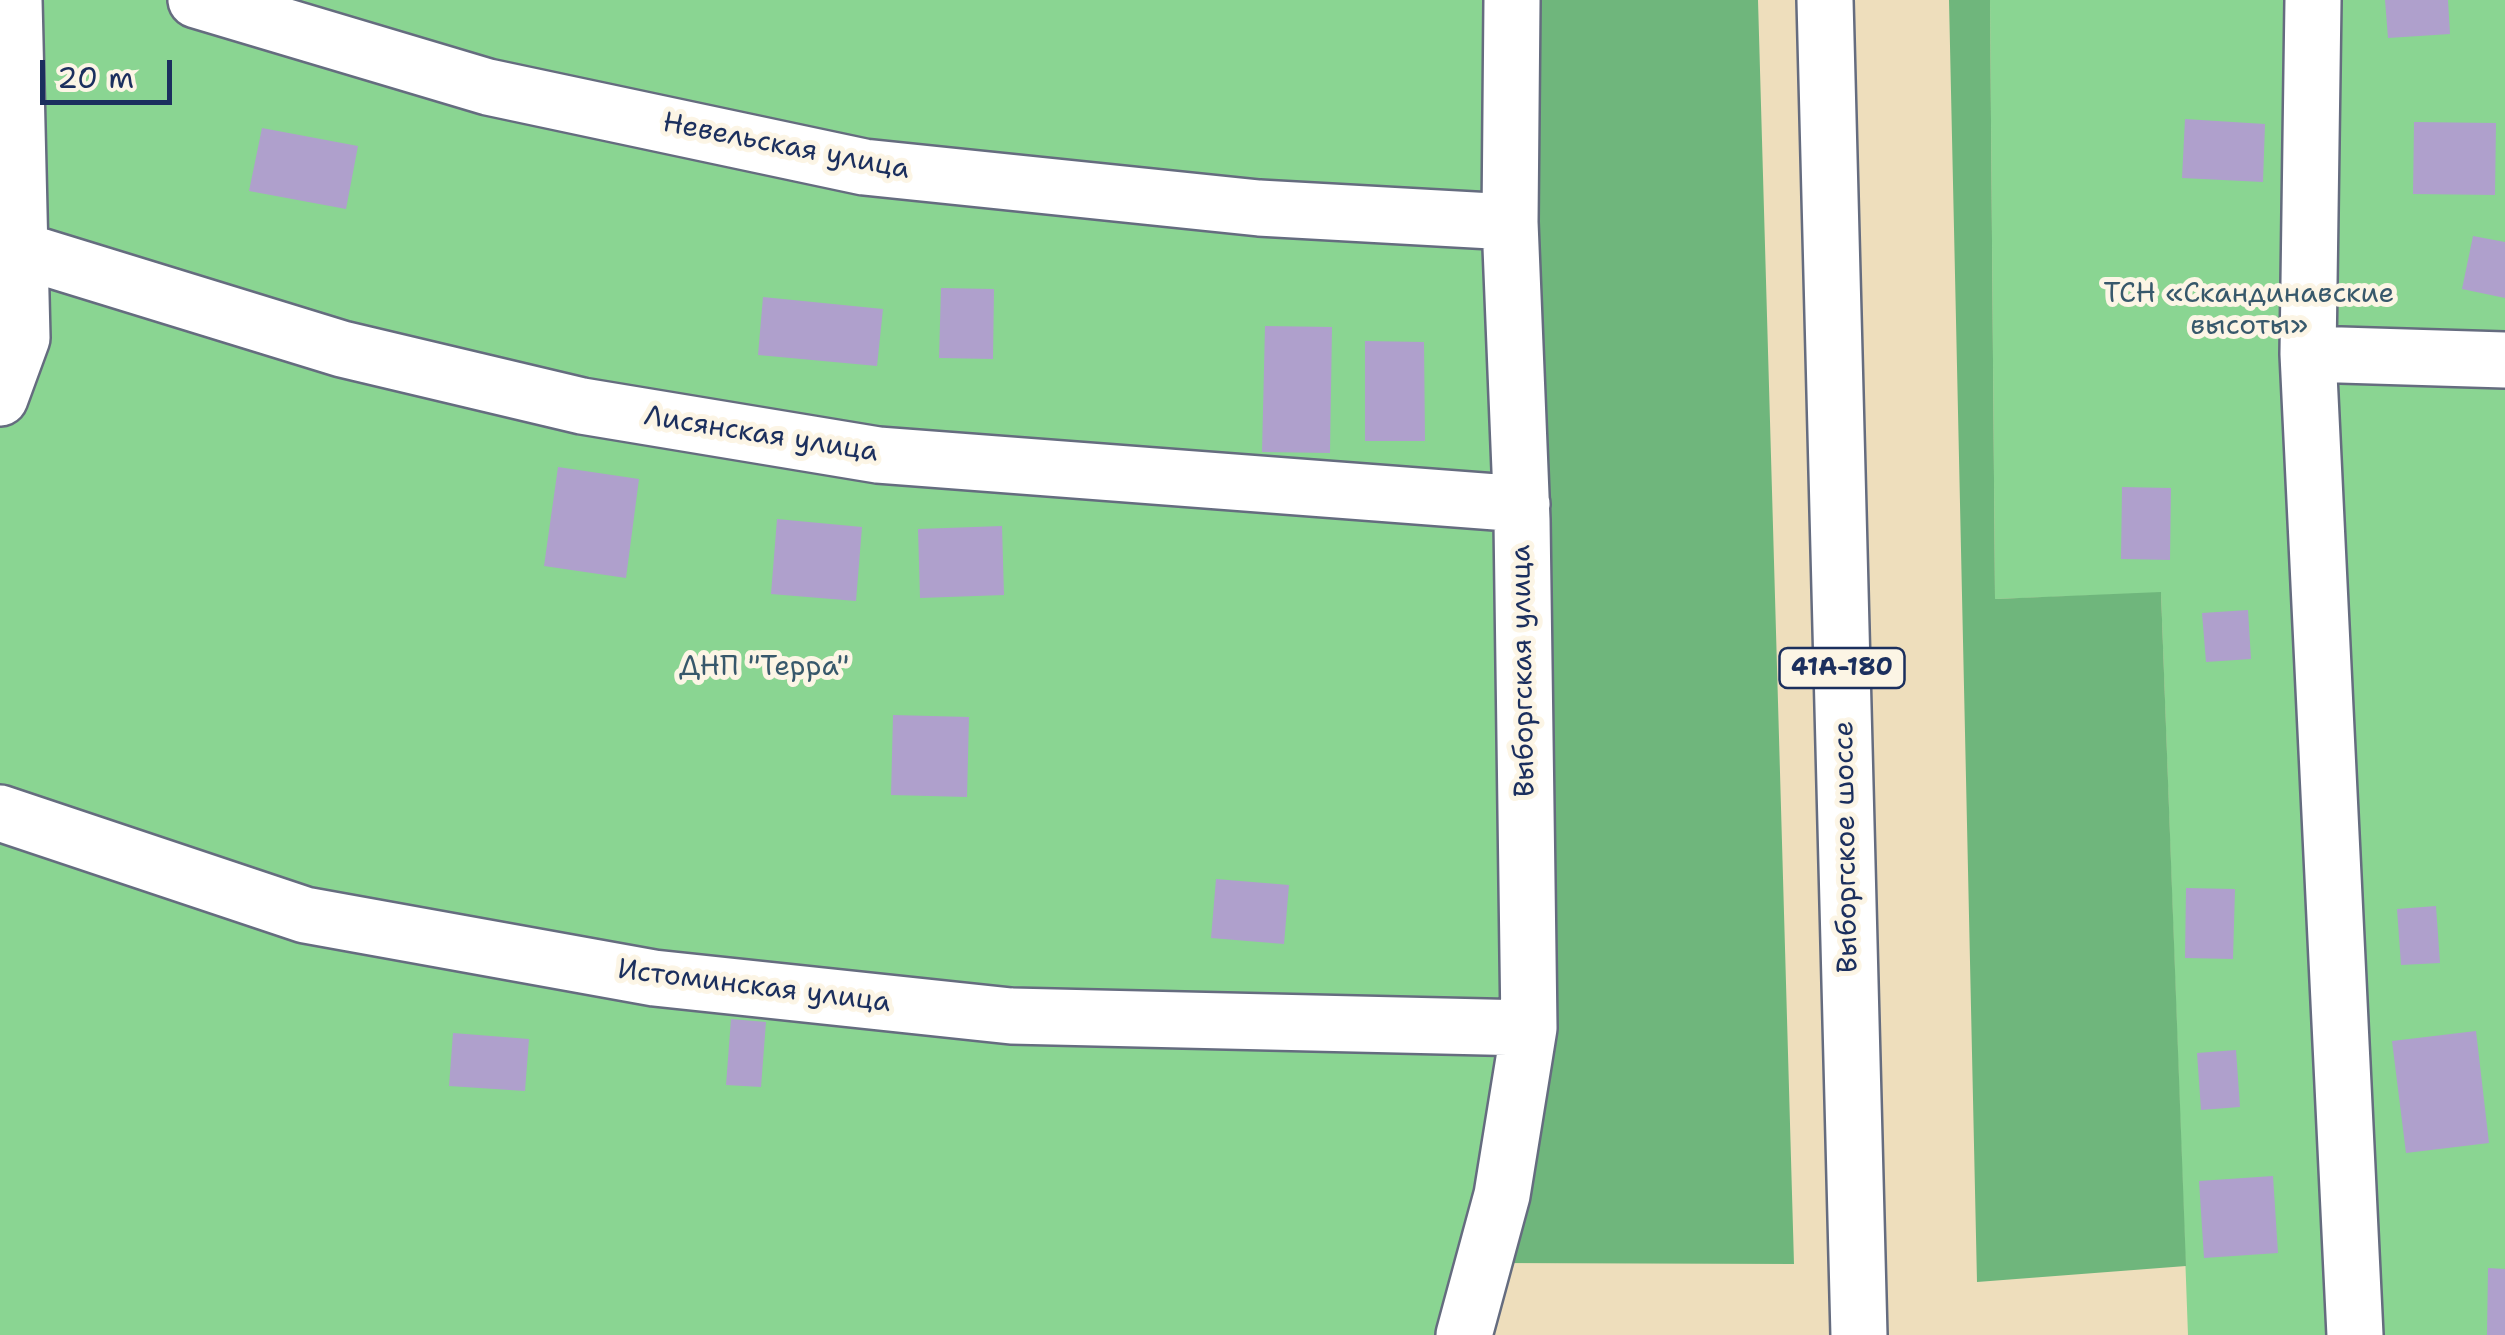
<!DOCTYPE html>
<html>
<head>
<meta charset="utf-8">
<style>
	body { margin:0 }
	#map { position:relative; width:2505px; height:1335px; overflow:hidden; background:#eedebc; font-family:"Shantell Sans",sans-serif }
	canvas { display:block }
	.scale { position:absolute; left:40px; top:60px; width:132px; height:45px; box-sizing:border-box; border:5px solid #1b2f5e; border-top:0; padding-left:12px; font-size:30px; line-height:35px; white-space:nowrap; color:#1b2f5e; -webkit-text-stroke:8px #fcf5e5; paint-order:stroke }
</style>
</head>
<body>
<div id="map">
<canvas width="2505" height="1335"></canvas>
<div class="scale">20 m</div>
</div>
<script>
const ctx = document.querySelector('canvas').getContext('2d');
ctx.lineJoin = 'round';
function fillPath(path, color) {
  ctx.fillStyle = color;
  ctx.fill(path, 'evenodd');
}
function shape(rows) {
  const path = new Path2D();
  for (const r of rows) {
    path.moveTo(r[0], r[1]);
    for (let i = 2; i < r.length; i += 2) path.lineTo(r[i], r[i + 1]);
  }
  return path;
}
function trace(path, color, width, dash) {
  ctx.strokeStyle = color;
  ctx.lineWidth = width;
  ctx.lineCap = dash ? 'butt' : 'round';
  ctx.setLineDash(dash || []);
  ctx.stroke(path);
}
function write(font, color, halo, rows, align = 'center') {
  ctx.font = font + ' "Shantell Sans",sans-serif';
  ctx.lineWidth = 10;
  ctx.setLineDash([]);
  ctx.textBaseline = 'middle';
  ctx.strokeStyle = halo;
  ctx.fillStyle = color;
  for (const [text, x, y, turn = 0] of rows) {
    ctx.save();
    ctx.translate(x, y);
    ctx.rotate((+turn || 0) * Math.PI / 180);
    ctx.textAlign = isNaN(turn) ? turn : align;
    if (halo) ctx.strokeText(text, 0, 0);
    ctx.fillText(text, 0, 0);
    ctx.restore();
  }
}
const green = shape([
	[13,0,1512,0,1529,993,1466,1335,0,1335,0,398],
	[1990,0,2505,0,2505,1335,2188,1335,2161,593,1995,599]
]);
const forest = shape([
	[1512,0,1758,0,1794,1264,1496,1263,1499,1206],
	[1949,0,1990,0,1995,599,2161,592,2186,1266,1977,1282]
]);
const building = shape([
	[2385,0,2448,0,2450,34,2388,38],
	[2185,119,2265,124,2263,182,2182,178],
	[2414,122,2496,123,2495,195,2413,194],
	[262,128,358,146,346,209,249,191],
	[2473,236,2505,242,2505,298,2462,289],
	[941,288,994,289,993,359,939,358],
	[763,297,883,309,877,366,758,355],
	[1265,326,1332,327,1330,453,1262,452],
	[1365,341,1424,342,1425,441,1365,441],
	[558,467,639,479,626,578,544,566],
	[2122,487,2171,488,2170,560,2121,559],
	[777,519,862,527,856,601,771,594],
	[1002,526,1004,595,920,598,918,529],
	[2248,610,2251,659,2206,662,2202,613],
	[893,715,969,717,967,797,891,795],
	[1216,879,1289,885,1284,944,1211,938],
	[2186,888,2235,889,2233,959,2185,958],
	[2436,906,2440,963,2401,965,2397,909],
	[731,1019,766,1022,761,1087,726,1085],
	[2476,1031,2489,1143,2406,1153,2392,1041],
	[453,1033,529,1039,525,1091,449,1086],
	[2236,1050,2240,1107,2201,1110,2197,1053],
	[2273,1176,2278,1253,2204,1258,2199,1181],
	[2488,1268,2505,1269,2505,1335,2487,1335]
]);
const minor = shape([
	[196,0,488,87,864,167,1259,208,1510,222],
	[2313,0,2308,354,2355,1335],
	[20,250,342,349,582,406,878,455,1522,504],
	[2308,354,2505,360],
	[0,398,22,338,14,0],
	[0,813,305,915,654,978,1011,1016,1529,1028],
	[1464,1335,1502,1195,1529,1028,1522,520,1510,222,1512,0]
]);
const major = shape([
	[1825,0,1859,1335]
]);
const shields = [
	[1842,668,125]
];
const shieldNames = [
	["41А-180",1842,668]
];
const streetNames = [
	["Невельская улица",786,147,11],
	["Лисянская улица",761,435,9],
	["Выборгская улица",1524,671,-91],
	["Выборгское шоссе",1847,847,-91],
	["Истоминская улица",754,987,7]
];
const parkNames = [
	["ТСН «Скандинавские",2249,295],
	["высоты»",2249,327],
	["ДНП \"Терра\"",764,668]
];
fillPath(green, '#8ad592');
fillPath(forest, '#6fb67c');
fillPath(building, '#afa0cc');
trace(minor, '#656c7f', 60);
trace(major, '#656c7f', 60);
trace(minor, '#fff', 55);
trace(major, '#fff', 55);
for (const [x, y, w] of shields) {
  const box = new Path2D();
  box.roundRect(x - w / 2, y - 20, w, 40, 8);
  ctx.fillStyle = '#fcf5e5';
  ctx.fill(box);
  trace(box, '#1b2f5e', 2.5);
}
write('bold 25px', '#1b2f5e', null, shieldNames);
write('28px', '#1b2f5e', '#fcf5e5', streetNames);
write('28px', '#37586b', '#fcf5e5', parkNames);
</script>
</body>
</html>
